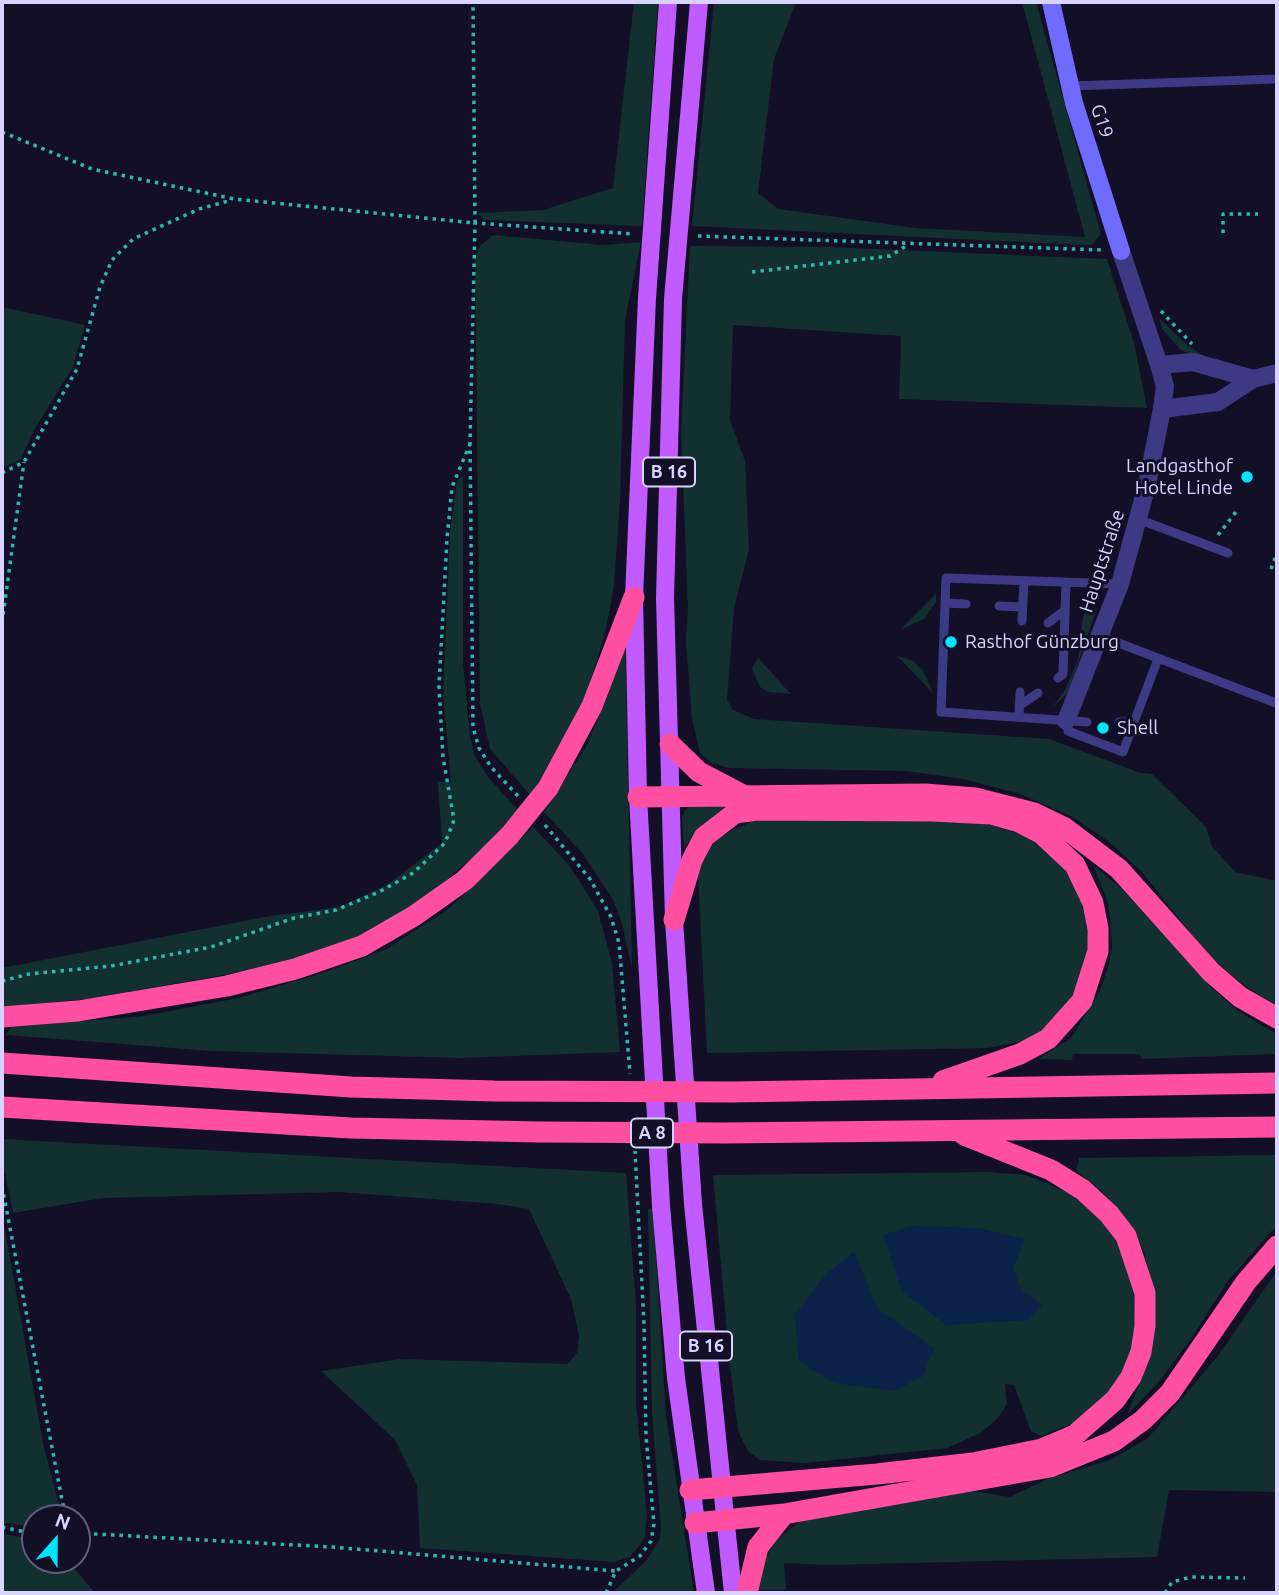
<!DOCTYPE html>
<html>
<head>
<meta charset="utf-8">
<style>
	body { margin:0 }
	#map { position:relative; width:1279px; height:1595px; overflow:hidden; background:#130f26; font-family:Ubuntu,sans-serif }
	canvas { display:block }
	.frame { position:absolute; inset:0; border:4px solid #d9d4ff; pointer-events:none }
	.north { position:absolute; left:21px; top:1504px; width:70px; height:70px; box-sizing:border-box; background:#130f26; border:2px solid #625e7d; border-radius:50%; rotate:21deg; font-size:19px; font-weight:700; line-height:28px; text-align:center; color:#d9d4ff }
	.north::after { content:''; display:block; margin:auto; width:24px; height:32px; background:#00e5ff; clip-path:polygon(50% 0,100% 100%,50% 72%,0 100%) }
</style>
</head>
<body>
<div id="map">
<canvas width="1279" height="1595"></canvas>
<div class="frame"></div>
<div class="north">N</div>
</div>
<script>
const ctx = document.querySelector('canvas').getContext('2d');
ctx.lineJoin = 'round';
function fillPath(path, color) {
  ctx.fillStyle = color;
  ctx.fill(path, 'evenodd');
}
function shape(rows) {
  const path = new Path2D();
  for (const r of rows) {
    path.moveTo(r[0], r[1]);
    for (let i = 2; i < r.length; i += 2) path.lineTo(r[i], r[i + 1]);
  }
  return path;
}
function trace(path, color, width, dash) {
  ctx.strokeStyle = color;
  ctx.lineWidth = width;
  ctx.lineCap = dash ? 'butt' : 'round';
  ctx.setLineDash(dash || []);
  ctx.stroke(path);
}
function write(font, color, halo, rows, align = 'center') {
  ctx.font = font + ' Ubuntu,sans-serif';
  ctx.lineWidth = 6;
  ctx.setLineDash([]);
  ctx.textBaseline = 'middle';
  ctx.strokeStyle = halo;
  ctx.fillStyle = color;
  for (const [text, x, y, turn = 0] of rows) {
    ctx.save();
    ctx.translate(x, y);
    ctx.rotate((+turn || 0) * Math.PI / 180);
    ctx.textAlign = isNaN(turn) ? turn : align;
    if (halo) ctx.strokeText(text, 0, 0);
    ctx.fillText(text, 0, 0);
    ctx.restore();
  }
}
const green = shape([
	[634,2,658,2,642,226,484,220,478,213,543,210,613,188],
	[714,2,796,2,774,59,758,193,778,209,916,228,1085,237,1022,2,1036,2,1101,234,1092,245,1082,245,692,226],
	[493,235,603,245,641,242,625,320,620,501,614,586,605,634,584,701,555,758,530,795,490,749,480,704,475,256,480,246],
	[690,246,831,247,1107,259,1134,343,1147,408,899,399,901,336,733,325,730,420,745,461,749,550,734,608,727,700,733,710,754,719,1049,739,1141,773,1152,774,1206,827,1212,846,1235,872,1277,881,1277,1007,1236,979,1208,954,1141,871,1109,842,1071,816,1020,794,963,779,907,771,729,768,711,763,700,753,692,719,686,641,688,608,681,432],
	[2,307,85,325,73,367,34,430,21,459,2,468],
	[1160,319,1186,344,1205,357,1197,357,1181,350,1162,329],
	[463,476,463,663,470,737,475,756,487,776,518,810,481,850,428,896,375,929,339,944,283,963,224,975,87,999,2,1007,2,968,270,916,339,907,387,885,442,843,438,782,451,782,443,694,450,533,457,481],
	[936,594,936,602,924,619,900,630],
	[1097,608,1068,693,1052,708,1066,688,1078,660,1083,616,1086,611],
	[625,636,632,968,621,920,613,900,583,854,544,812,586,747,607,697],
	[897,656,913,661,922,669,933,693],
	[758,658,791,694,768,692,760,687,752,668],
	[726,806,703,825,684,848,682,817,685,810,689,807],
	[772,819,980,822,1020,834,1037,844,1061,864,1074,883,1085,914,1089,948,1083,977,1071,1001,1050,1027,1024,1041,988,1048,707,1053,698,873,707,850,724,834,751,822],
	[533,827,570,866,598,911,612,963,620,1052,461,1058,212,1051,6,1035,11,1027,144,1016,238,998,326,972,386,949,450,908],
	[1093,865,1124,891,1212,988,1238,1011,1277,1034,1277,1054,1141,1059,1140,1054,1073,1054,1072,1060,1038,1059,1071,1038,1100,991,1108,967,1112,948,1110,919,1108,903],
	[2,1139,626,1173,636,1304,636,1403,647,1515,645,1538,630,1557,614,1562,420,1548,417,1485,395,1440,321,1371,400,1359,567,1364,577,1353,579,1335,571,1299,529,1209,498,1204,339,1192,103,1198,13,1213,5,1173,2,1173],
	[1277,1155,1277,1225,1227,1282,1189,1342,1158,1383,1127,1415,1142,1377,1149,1277,1144,1251,1125,1218,1102,1191,1076,1171,1079,1158],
	[987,1172,1026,1175,1067,1192,1100,1216,1114,1235,1131,1268,1136,1323,1128,1365,1106,1399,1076,1422,1041,1436,1031,1431,1014,1385,1005,1384,1007,1404,997,1419,982,1432,948,1448,805,1463,760,1460,748,1451,738,1431,730,1366,713,1175],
	[653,1208,666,1416,694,1593,612,1593,646,1561,659,1541,661,1529,652,1413,648,1209],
	[2,1213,43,1443,58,1501,67,1518,35,1518,35,1527,2,1523],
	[1277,1271,1277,1492,1169,1490,1157,1557,829,1565,784,1563,786,1590,758,1590,762,1565,775,1541,798,1523,854,1507,965,1490,1010,1497,1047,1479,1110,1460,1148,1438,1217,1357],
	[2,1534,35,1539,35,1560,67,1560,95,1593,2,1593]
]);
const water = shape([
	[912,1226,977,1228,1025,1239,1013,1268,1022,1291,1042,1305,1029,1320,947,1325,902,1292,883,1235],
	[854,1252,878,1309,934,1348,923,1376,895,1391,834,1383,799,1361,795,1315,827,1273]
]);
const path = shape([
	[2,132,92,169,234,199,475,223,473,2],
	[1223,233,1223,214,1258,214],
	[698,236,1103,250],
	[752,272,890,256,909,244],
	[1161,311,1192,344],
	[2,473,24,462,77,369,100,287,112,260,133,239,199,209,232,200],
	[1218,535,1236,512],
	[1271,569,1277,553],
	[2,623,24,462],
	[518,796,491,767,479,748,473,727,470,442,475,223,634,234],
	[545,825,590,879,611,917,619,943,630,1074],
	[2,981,29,974,111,966,211,947,294,918,336,910,379,892,413,873,445,843,454,820,443,757,439,686,447,539,452,487,470,444],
	[2,1186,63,1505,74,1518],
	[77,1521,87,1533],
	[2,1527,35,1534],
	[77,1533,332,1547,616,1571],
	[606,1593,616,1571,640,1556,651,1541,654,1524,646,1437,644,1323,635,1151],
	[800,1593,804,1593],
	[1165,1593,1172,1582,1191,1577,1245,1578]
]);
const lane = shape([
	[1070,86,1277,79],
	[1138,519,1228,553],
	[945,603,966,604],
	[999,606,1022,607],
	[1022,621,1024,581],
	[1048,623,1065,610],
	[1100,636,1276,703],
	[1058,678,1063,674,1066,583],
	[1019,706,1038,693],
	[1019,717,1020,692],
	[1066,721,1068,731,1123,752,1134,722],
	[1087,722,941,712,946,578,1120,584],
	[1119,722,1134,722,1158,659]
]);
const street = shape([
	[1159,365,1193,362,1253,379],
	[1162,409,1218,402,1253,379,1277,373],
	[1066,721,1120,584,1147,485,1162,409,1165,386,1159,365,1121,251]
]);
const secondary = shape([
	[1051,2,1074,103,1121,251]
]);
const primary = shape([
	[668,2,647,298,634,597,638,797,661,1206,676,1378,706,1593],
	[699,2,673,299,665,598,674,920,693,1204,733,1593]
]);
const highway = shape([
	[670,744,699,772,741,794],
	[638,797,925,794,975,798,1034,813,1065,828,1119,869,1211,972,1240,997,1277,1018],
	[674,920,692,860,704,837,735,813,757,810,932,811,991,814,1019,822,1042,834,1075,865,1093,903,1098,929,1098,951,1082,1001,1048,1039,1020,1054,943,1081],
	[2,1017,78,1011,227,986,295,969,362,946,414,916,465,880,510,835,548,788,592,706,634,597],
	[2,1063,351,1087,494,1091,733,1092,1277,1083],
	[2,1107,351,1128,539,1132,725,1133,1277,1127],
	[690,1490,877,1474,973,1463,1042,1449,1075,1435,1115,1400,1131,1377,1141,1352,1145,1326,1145,1293,1126,1236,1109,1214,1083,1190,1051,1170,964,1135],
	[695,1523,784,1514,1050,1467,1114,1441,1143,1420,1170,1393,1246,1282,1277,1246],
	[747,1593,758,1547,784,1514]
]);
const markers = [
	[1247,477,7,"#00e5ff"],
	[951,642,7,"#00e5ff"],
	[1103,728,7,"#00e5ff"]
];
const shields = [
	[669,472,52],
	[652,1133,42],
	[706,1346,52]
];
const shieldNames = [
	["B 16",669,472],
	["A 8",652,1133],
	["B 16",706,1346]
];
const streetNames = [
	["G19",1102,121,72],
	["Hauptstraße",1102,561,-72]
];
const poiNames = [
	["Landgasthof",1233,466,"right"],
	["Hotel Linde",1233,488,"right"],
	["Rasthof Günzburg",965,642],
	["Shell",1117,728]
];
fillPath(green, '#12302f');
fillPath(water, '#0c2248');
trace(path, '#2fb8b0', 3.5, [3.5, 5]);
trace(lane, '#3d3a85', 9);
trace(street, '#3d3a85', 18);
trace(secondary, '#6f6bff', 18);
trace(primary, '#c25bff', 18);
trace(highway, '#ff4fa3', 21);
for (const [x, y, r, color] of markers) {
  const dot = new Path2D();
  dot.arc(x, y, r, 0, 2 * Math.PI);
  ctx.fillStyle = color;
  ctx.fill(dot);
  trace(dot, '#130f26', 2.5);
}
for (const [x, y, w] of shields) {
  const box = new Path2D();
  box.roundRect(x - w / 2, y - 14.5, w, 29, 5);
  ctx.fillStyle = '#130f26';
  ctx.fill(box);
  trace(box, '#d9d4ff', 2);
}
write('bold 18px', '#d9d4ff', null, shieldNames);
write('19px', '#d9d4ff', '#130f26', streetNames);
write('19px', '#d9d4ff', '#130f26', poiNames, 'left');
</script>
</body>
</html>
